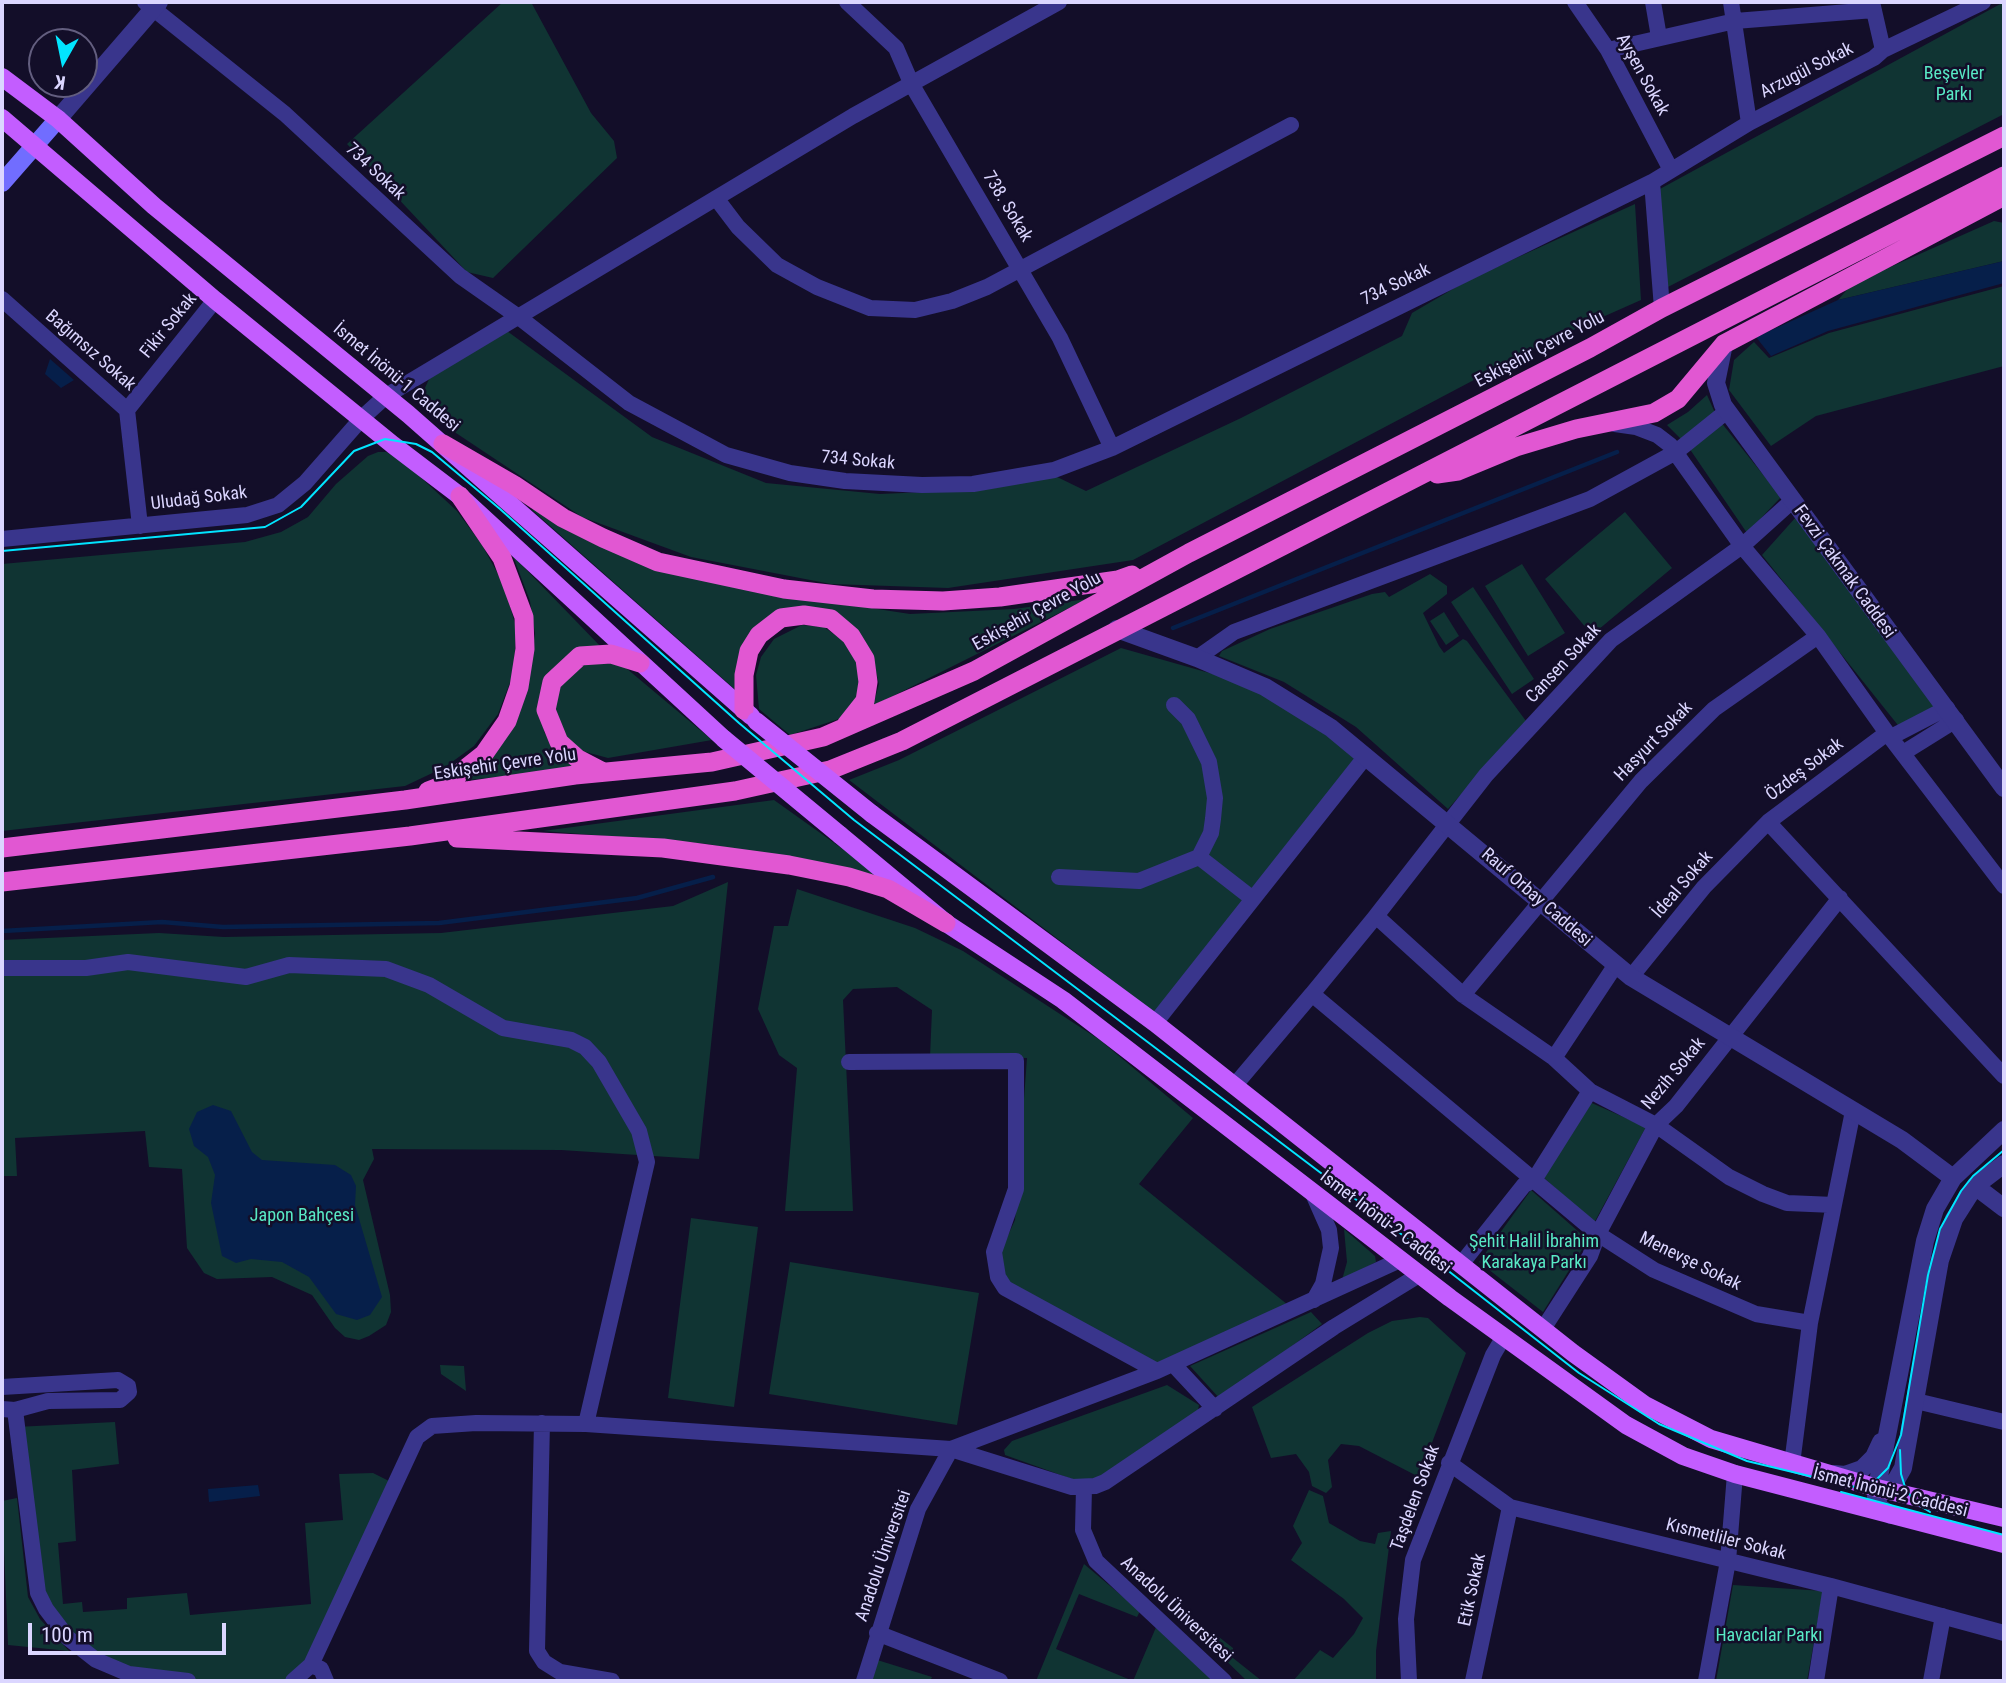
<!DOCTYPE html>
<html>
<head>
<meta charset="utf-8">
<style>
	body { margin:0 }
	#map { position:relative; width:2006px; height:1683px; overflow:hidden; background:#130e29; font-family:"Roboto Condensed",sans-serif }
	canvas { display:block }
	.frame { position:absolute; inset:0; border:4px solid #dbd6ff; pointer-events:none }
	.north { position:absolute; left:28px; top:28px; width:70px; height:70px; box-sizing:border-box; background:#130e29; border:2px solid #635e7f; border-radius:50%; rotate:189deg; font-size:19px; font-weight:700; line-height:28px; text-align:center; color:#dbd6ff }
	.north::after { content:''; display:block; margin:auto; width:24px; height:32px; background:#02e5ff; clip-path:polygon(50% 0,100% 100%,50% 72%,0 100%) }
	.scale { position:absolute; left:28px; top:1623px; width:198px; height:32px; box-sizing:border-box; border:4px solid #dbd6ff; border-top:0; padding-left:9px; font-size:21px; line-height:24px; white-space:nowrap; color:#dbd6ff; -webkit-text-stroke:5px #130e29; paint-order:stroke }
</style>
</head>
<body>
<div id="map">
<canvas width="2006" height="1683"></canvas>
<div class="frame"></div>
<div class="north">K</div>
<div class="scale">100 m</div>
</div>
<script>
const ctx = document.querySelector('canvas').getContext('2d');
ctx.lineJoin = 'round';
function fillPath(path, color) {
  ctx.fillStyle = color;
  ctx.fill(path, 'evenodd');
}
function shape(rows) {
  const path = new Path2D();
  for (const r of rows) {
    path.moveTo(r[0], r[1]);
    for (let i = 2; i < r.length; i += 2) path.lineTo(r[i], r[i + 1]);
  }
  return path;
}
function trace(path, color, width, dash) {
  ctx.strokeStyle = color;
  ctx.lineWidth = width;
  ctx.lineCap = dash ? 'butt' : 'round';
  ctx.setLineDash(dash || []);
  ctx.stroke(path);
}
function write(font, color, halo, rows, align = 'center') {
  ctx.font = font + ' "Roboto Condensed",sans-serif';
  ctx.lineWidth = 5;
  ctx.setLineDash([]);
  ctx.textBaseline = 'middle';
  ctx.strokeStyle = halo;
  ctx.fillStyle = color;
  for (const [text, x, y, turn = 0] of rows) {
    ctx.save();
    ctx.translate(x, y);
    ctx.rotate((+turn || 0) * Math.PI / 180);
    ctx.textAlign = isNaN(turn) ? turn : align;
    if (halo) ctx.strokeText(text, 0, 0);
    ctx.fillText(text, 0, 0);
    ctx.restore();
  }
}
const green = shape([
	[503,2,531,2,591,113,614,141,617,158,493,278,467,272,347,144],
	[2004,2,2004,114,1664,289,1658,190],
	[1635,204,1641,300,1544,343,1133,560,948,588,831,584,691,557,582,517,435,419,419,401,430,377,507,331,652,437,766,483,880,494,971,490,1053,475,1086,491,1241,418,1402,336,1412,313,1470,279],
	[1994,221,2004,223,2004,261,1838,300,1852,284],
	[2004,286,2004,366,1816,416,1771,446,1729,390,1734,360,1754,342,1769,358,1829,333],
	[1707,395,1716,415,1681,439,1667,425,1688,412],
	[1720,421,1781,497,1747,533,1687,445],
	[378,452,386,452,403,461,457,511,482,545,504,585,516,627,514,672,498,714,474,746,445,767,405,786,2,831,2,564,245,542,281,532,308,517,336,484,368,456],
	[535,507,605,547,786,595,910,614,1014,609,1087,599,873,706,879,684,872,655,845,623,767,622,738,692,532,510],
	[1625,512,1672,568,1592,635,1545,579],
	[1796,517,1941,708,1901,729,1762,555],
	[513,556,602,648,542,698,544,732,559,755,576,768,469,780,483,764,527,684,535,634,530,601],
	[1522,564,1565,633,1528,656,1485,586],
	[1430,574,1447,586,1447,594,1423,613,1439,646,1444,653,1463,639,1467,641,1526,721,1448,809,1356,727,1284,682,1219,656,1222,651,1270,629,1372,594,1385,592,1389,597],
	[1473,587,1534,679,1512,694,1451,602],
	[1444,612,1459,636,1446,645,1430,621],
	[802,625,824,627,845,642,857,660,862,690,845,717,790,735,759,709,756,675,761,657,774,639],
	[1121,648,1220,676,1277,700,1358,758,1155,1013,849,780,899,760],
	[620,663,712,740,608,758,582,751,556,727,554,692,583,664],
	[774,800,882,877,708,844,543,831],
	[728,882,699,1159,561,1150,372,1149,374,1159,363,1180,390,1295,391,1312,386,1325,369,1336,359,1340,345,1337,335,1328,312,1295,272,1277,217,1279,204,1273,187,1248,182,1169,149,1167,145,1131,15,1138,17,1176,2,1176,2,940,159,933,224,937,441,933,673,906],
	[797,889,915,928,963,951,1100,1040,1193,1118,1139,1184,1288,1305,1157,1364,1011,1286,1006,1279,1000,1253,1015,1220,1027,1058,930,1057,932,1010,897,987,853,989,843,1000,853,1211,785,1211,797,1068,779,1055,758,1009,774,926,788,926],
	[1585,1100,1646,1127,1594,1223,1542,1176],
	[1531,1190,1588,1240,1543,1312,1479,1262],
	[691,1218,758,1227,734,1407,668,1398],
	[1344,1229,1375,1256,1376,1262,1342,1280,1347,1262],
	[790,1262,979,1293,957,1425,769,1394],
	[1311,1312,1322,1324,1220,1399,1190,1366],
	[1420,1317,1428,1318,1466,1353,1419,1477,1359,1446,1341,1444,1328,1460,1332,1487,1326,1493,1312,1486,1309,1472,1296,1454,1271,1458,1252,1407,1368,1333,1392,1321],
	[440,1365,464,1366,466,1391,441,1374],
	[1167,1385,1199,1405,1197,1416,1110,1476,1083,1483,1005,1455,1004,1450,1012,1441],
	[115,1422,119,1464,72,1470,76,1541,58,1543,63,1604,82,1602,83,1612,127,1609,127,1598,187,1593,190,1615,311,1604,305,1523,343,1520,339,1474,373,1473,395,1484,311,1665,293,1681,165,1681,112,1668,46,1609,16,1427],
	[1309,1490,1323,1496,1329,1523,1360,1541,1375,1544,1378,1533,1391,1531,1376,1651,1376,1681,1293,1681,1320,1650,1333,1658,1354,1634,1363,1618,1344,1599,1291,1560,1302,1543,1293,1526],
	[17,1498,28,1597,40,1619,69,1651,8,1645,2,1501],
	[1084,1564,1140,1611,1137,1617,1079,1594,1056,1649,1133,1681,1157,1625,1214,1681,1036,1681],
	[1733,1585,1823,1591,1807,1681,1716,1681],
	[1219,1637,1233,1648,1233,1658,1262,1681,1247,1681,1212,1647],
	[874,1659,932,1677,930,1681,867,1681]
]);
const water = shape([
	[2004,261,2004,283,1828,331,1771,356,1756,337,1838,300],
	[50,359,74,380,61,388,45,374],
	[213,1105,231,1111,252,1152,262,1160,335,1165,351,1175,356,1186,355,1205,382,1297,370,1315,357,1320,336,1314,309,1277,282,1262,251,1259,236,1263,222,1256,211,1203,215,1175,208,1157,194,1146,189,1129,197,1112],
	[258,1485,260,1496,209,1502,208,1489]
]);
const stream = shape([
	[1173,628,1617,452],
	[2,931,162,922,223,927,439,923,637,898,713,877]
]);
const minor = shape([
	[145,2,285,114,460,276,520,318,629,403,726,455,790,473,845,481,922,485,973,484,1054,470,1112,448,1652,182,1749,123,1874,58,1883,50,1983,2],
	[847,2,896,48,912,85,1060,338,1112,448],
	[1575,2,1608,50,1671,170],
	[1653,2,1659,37],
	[1731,2,1749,123],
	[1872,2,1883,50],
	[1608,50,1735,21,1874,10],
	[1652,182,1662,308],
	[716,198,738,227,777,265,817,287,870,308,915,310,952,301,987,287,1291,125],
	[2,299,127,410,140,526],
	[127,410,215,300],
	[1615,424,1636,427,1657,435,1670,445,1742,546,1818,636,1887,733],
	[1792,501,1742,546,1611,640,1486,775,1376,916,1463,995,1554,1058,1590,1091,1656,1125,1729,1177,1763,1194,1787,1203,1834,1205],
	[2,539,247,515,278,505,305,483,363,417,386,396,853,116,1059,2],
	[1197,658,1234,632,1590,499,1676,452,1727,411],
	[1174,705,1188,719,1209,762,1215,798,1213,819,1211,833,1199,857],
	[1891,737,1947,708],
	[1903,753,1956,720],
	[1059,877,1139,881,1199,857,1253,899],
	[2004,886,1887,733,1768,822,2004,1076],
	[1376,916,1312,994,1598,1234,1654,1270,1756,1314,1810,1323],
	[2,968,86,968,128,962,246,977,289,965,386,969,429,985,503,1028,571,1040,585,1047,599,1062,639,1131,647,1162,586,1424],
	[1631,977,1704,887,1768,822],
	[1463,995,1641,781,1714,709,1818,636],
	[1155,1023,1366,756],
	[1554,1058,1615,966],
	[849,1062,1016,1061,1016,1189,994,1252,998,1277,1005,1288,1157,1371],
	[1235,1085,1312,994],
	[1462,1263,1524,1185,1534,1180,1590,1091],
	[1314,1300,1323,1284,1331,1248,1329,1230,1314,1196],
	[1543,1329,1590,1256,1598,1234,1656,1125,1676,1106,1840,898],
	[1173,1364,1215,1409],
	[2,1387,118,1380,128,1386,129,1392,120,1400,48,1401,15,1410,2,1409],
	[1916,1401,2004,1422],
	[15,1410,38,1593,46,1609,68,1638,96,1660,129,1674,188,1681],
	[542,1423,537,1651,544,1662,560,1672,612,1681],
	[951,1449,1157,1371,1400,1260],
	[1449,1463,1510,1507,1831,1586,2004,1633],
	[1792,1464,1810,1323,1853,1111],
	[1084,1488,1083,1530,1096,1561,1224,1681],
	[877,1633,1000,1681],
	[311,1665,321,1669,326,1681],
	[293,1681,311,1665,417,1437,432,1426,476,1423,586,1424,951,1449,1072,1487,1095,1486,1105,1482,1334,1327,1419,1275],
	[864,1681,918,1509,951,1449],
	[1409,1681,1406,1619,1413,1560,1493,1355,1503,1338],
	[1473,1681,1510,1507],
	[1706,1681,1728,1561,1735,1474],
	[1816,1681,1831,1586],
	[1931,1681,1943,1616]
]);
const tertiary = shape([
	[58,119,159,2],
	[1724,344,1716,383,1723,405,2004,788],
	[1117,629,1197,658,1265,687,1331,728,1631,977,1902,1140,1953,1178],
	[1975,1186,2004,1208],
	[1834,1474,1845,1475,1862,1469,1874,1457,1881,1442],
	[1876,1497,1895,1482,1903,1468,1940,1260,1954,1219,1975,1186,2004,1164],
	[1891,1515,1879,1507,1876,1492,1925,1241,1935,1209,1953,1178,2004,1130]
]);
const secondary = shape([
	[2,183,58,119]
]);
const primary = shape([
	[2,77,58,119,154,206,408,414,751,716],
	[2,118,215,300,393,445,460,496,724,739],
	[872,814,1155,1023,1573,1353,1645,1405,1711,1439,1877,1488,2004,1518],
	[840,835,946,923,1063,1000,1450,1298,1626,1425,1683,1456,1735,1474,2004,1544]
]);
const trunk = shape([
	[443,444,514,485,563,518,603,538,658,562,784,589,873,599,943,601,1000,597,1118,580,1132,575],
	[1437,474,1458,471,1516,447,1576,429,1654,413,1678,399,1724,344,2004,196],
	[744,710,744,675,749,651,759,635,781,618,804,615,831,619,851,636,865,659,868,682,865,701,846,725],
	[603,772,578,759,559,742,546,710,552,682,580,656,611,654,640,663],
	[428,791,446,784,484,754,507,721,519,687,525,649,524,617,502,558,460,496],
	[457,838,663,848,789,865,849,877,888,889,946,923],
	[2,848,405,800,575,775,712,762,823,737,974,671,1189,553,1590,348,1662,308,2004,136],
	[2,882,410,836,735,791,830,770,902,741,2004,176]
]);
const tram = shape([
	[2,551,265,527,301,507,354,451,385,439,416,444,432,452,500,509,739,723,854,820,1387,1223,1579,1373,1659,1424,1747,1461,1855,1487,1874,1482,1888,1468,1901,1435,1928,1275,1940,1229,1961,1191,1973,1176,2004,1150],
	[1900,1450,1901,1474,1906,1490,1917,1504,1930,1512],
	[1841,1492,2004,1535]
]);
const primaryBridge = shape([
	[756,721,872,814],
	[724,739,840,835]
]);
const streetNames = [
	["Arzugül Sokak",1807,71,-27],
	["Ayşen Sokak",1642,75,61],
	["734 Sokak",375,172,43],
	["738. Sokak",1007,207,59],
	["734 Sokak",1396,285,-26],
	["Fikir Sokak",169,326,-51],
	["Eskişehir Çevre Yolu",1540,350,-28],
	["Bağımsız Sokak",90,351,41],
	["İsmet İnönü-1 Caddesi",396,378,40],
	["734 Sokak",858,461,5],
	["Uludağ Sokak",199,499,-7],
	["Fevzi Çakmak Caddesi",1844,572,54],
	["Eskişehir Çevre Yolu",1037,612,-29],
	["Cansen Sokak",1564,664,-47],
	["Hasyurt Sokak",1654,742,-46],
	["Eskişehir Çevre Yolu",505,765,-8],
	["Özdeş Sokak",1805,770,-37],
	["İdeal Sokak",1683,885,-49],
	["Rauf Orbay Caddesi",1536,898,41],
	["Nezih Sokak",1674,1074,-50],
	["İsmet İnönü-2 Caddesi",1385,1223,37],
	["Menevşe Sokak",1690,1262,26],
	["İsmet İnönü-2 Caddesi",1890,1493,14],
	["Taşdelen Sokak",1416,1498,-70],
	["Kısmetliler Sokak",1726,1540,14],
	["Anadolu Üniversitei",884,1556,-71],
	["Etik Sokak",1473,1590,-78],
	["Anadolu Üniversitesi",1176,1610,43]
];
const parkNames = [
	["Beşevler",1954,74],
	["Parkı",1954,95],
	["Japon Bahçesi",302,1216],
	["Şehit Halil İbrahim",1534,1242],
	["Karakaya Parkı",1534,1263],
	["Havacılar Parkı",1769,1636]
];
fillPath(green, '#103433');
fillPath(water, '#061f4a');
trace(stream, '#061f4a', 4.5);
trace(minor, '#39358c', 16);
trace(tertiary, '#39358c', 18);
trace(secondary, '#716dff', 18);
trace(primary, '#c35dff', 18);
trace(trunk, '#e157d2', 19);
trace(tram, '#02e5ff', 2);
trace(primaryBridge, '#c35dff', 18);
write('18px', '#dbd6ff', '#130e29', streetNames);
write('18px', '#58e9c5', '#130e29', parkNames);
</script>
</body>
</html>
